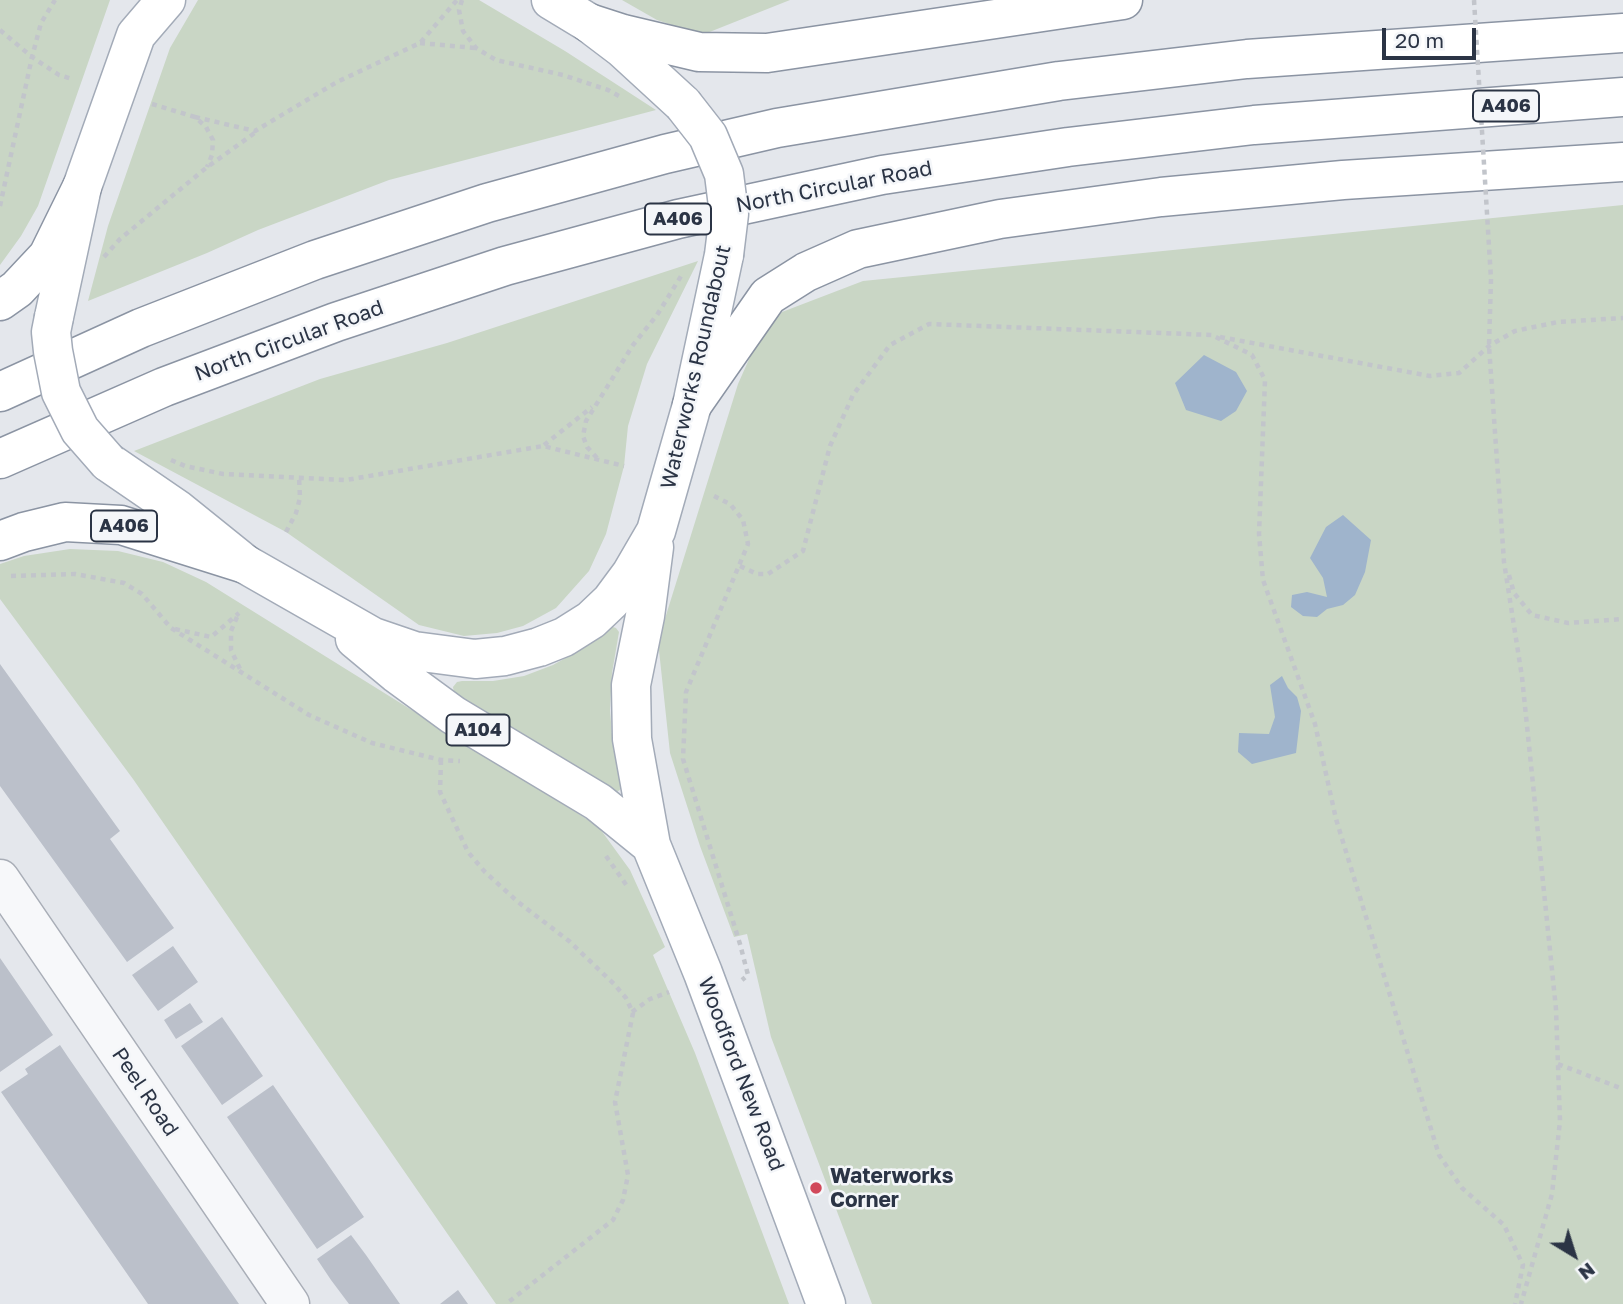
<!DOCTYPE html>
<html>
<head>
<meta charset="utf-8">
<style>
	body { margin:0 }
	#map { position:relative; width:1623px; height:1304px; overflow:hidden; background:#e4e7ec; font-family:"Golos Text",sans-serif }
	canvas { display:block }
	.north { position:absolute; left:1539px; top:1220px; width:70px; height:70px; -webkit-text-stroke:5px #f4f6f9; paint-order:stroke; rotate:142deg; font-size:19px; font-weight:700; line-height:28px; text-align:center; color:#2b3445 }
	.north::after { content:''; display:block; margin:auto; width:24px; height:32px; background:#2b3445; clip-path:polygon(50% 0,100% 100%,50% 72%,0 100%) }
	.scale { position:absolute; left:1382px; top:28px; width:94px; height:32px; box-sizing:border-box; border:4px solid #2b3445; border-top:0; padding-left:9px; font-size:21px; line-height:24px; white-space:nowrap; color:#2b3445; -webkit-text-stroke:5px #f4f6f9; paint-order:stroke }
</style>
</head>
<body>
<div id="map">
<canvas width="1623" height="1304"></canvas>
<div class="north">N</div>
<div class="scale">20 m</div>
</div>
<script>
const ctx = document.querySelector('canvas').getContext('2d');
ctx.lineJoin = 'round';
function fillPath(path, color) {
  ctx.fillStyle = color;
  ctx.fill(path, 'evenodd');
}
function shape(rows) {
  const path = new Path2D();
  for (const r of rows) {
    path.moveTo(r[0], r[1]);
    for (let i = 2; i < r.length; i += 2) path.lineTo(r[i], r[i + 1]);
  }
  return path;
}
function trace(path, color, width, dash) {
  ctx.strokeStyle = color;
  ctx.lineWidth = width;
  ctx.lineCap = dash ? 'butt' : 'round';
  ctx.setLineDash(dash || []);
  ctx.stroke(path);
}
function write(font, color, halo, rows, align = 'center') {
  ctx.font = font + ' "Golos Text",sans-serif';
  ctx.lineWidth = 5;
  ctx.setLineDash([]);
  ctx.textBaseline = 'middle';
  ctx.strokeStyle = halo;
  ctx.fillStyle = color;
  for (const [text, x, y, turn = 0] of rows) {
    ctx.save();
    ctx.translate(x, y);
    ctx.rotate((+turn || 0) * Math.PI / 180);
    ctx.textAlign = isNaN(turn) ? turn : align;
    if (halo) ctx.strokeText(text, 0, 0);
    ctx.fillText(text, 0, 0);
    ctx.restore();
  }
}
const green = shape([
	[0,0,110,0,38,206,21,236,0,265],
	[198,0,479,0,565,51,656,110,389,180,258,230,207,253,88,301,108,226,170,48],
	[622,0,790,0,702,35,657,20],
	[1623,205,1623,1304,872,1304,771,1037,747,934,734,937,700,846,670,753,658,641,738,384,750,357,765,332,782,312,863,281],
	[698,261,647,364,628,426,624,466,606,534,589,571,556,608,523,626,497,633,464,636,419,625,286,532,134,451,320,379,447,343],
	[70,549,118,551,163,562,206,582,598,826,630,870,665,947,653,955,695,1053,789,1304,496,1304,133,779,0,599,0,564,24,556],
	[610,626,616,628,619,632,612,673,610,710,613,747,623,787,616,793,454,693,453,687,457,682,462,681,493,681,524,676,553,665,580,650]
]);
const water = shape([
	[1204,355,1236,372,1247,391,1236,411,1221,421,1186,410,1175,383],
	[1343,515,1371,540,1365,572,1355,595,1343,605,1327,609,1317,617,1303,616,1291,607,1292,595,1307,592,1327,597,1323,578,1310,558,1326,527],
	[1282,676,1288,688,1297,697,1301,711,1296,753,1252,764,1238,752,1239,733,1269,734,1275,717,1270,685]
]);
const building = shape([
	[0,664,120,831,110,839,174,928,127,962,0,786],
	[173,946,198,982,158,1011,132,975],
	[0,958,53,1035,0,1072],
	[190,1003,203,1022,176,1039,164,1020],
	[222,1017,263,1076,222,1105,181,1046],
	[60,1045,68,1057,239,1304,148,1304,1,1092,28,1074,25,1069],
	[273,1085,364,1217,317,1249,227,1117],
	[351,1235,366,1255,400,1304,349,1304,331,1280,317,1259],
	[458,1290,468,1304,440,1304]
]);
const path = shape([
	[462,0,459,10,463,31,476,48,496,60,563,75,608,90,619,96],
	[0,30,32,57,59,75,72,79],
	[420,43,475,48],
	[152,104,195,117,206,127,213,140,212,155,207,167],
	[195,117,255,131,337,82,420,43,457,0],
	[0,206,32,57,41,23,55,0],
	[104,257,120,239,206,168,256,132],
	[1491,279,1489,346,1504,562,1522,677,1556,1009,1560,1121,1552,1194,1521,1304],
	[1220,337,1430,376,1459,373,1489,346,1515,331,1558,322,1623,318],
	[544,445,592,407],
	[597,458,587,447,583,436,586,421,633,345,657,315,683,273],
	[171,460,185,466,223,474,346,480,543,446,624,466],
	[714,496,730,504,743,520,748,544,686,692,683,759,740,944,748,975,742,980],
	[286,532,296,513,300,498,299,477],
	[740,566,757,574,768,574,803,551,830,446,853,395,890,345,929,324,1212,335,1252,355,1265,380,1259,534,1263,580,1315,724,1336,819,1439,1155,1462,1188,1504,1225,1523,1265,1515,1304],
	[1509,575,1514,593,1532,615,1568,623,1623,619],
	[11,576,75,574,124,583,142,594,171,628,309,715,372,743,441,760,460,761],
	[237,617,231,631,231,650,241,671],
	[175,629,211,637,239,613],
	[441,760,440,792,468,852,485,872,518,902,569,941,614,984,626,998,633,1013,615,1102,628,1175,623,1200,613,1220,506,1304],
	[606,856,627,886],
	[632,1012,650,999,669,992],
	[1558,1064,1623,1089]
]);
const minor = shape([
	[0,879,290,1304]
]);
const major = shape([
	[551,0,589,23,622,48,683,104],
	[54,317,82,187,136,35,166,0],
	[108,462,178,510,245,564,373,637,414,651,475,659,505,656,539,647,564,637,591,620,611,601,631,574,656,531,692,405,724,255],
	[654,547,645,616,631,685,632,739,651,845,703,973,826,1304],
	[355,639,397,674,453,715,598,802,651,845]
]);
const highway = shape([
	[589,23,623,34,699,52,767,53,1123,0],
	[0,301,17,289,48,256,82,187],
	[0,392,141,328,315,260,487,203,665,154,777,128,1059,81,1247,59,1623,33],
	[692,405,768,296,806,272,858,249,1000,219,1161,197,1343,180,1623,162],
	[0,459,164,387,336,322,505,266,678,219,882,175,1068,147,1254,125,1623,97],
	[0,541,24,532,65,522,121,525,245,564]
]);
const pathBridge = shape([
	[1474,0,1491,279]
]);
const majorBridge = shape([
	[683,104,708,136,724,174,729,214,724,255],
	[54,317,51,332,53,351,61,392,80,430,108,462]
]);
const markers = [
	[816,1188,7,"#d1495b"]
];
const shields = [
	[1506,106,66],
	[678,219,66],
	[124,526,66],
	[478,730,63]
];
const shieldNames = [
	["A406",1506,106],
	["A406",678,219],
	["A406",124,526],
	["A104",478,730]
];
const streetNames = [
	["North Circular Road",834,187,-11],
	["North Circular Road",289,341,-20],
	["Waterworks Roundabout",696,367,-77],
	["Woodford New Road",741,1074,69],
	["Peel Road",145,1092,56]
];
const poiNames = [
	["Waterworks",830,1176],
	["Corner",830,1200]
];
fillPath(green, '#c9d6c5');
fillPath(water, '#9fb4cc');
fillPath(building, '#bbc0ca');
trace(minor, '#a9aeb7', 41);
trace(major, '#a3abb8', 41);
trace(highway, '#8b94a3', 41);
trace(path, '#c2c5cb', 4.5, [5, 5]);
trace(minor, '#f7f8fa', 38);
trace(major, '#fff', 38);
trace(highway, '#fff', 38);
trace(majorBridge, '#a3abb8', 41, []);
trace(pathBridge, '#c2c5cb', 4.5, [5, 5]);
trace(majorBridge, '#fff', 38);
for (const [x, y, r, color] of markers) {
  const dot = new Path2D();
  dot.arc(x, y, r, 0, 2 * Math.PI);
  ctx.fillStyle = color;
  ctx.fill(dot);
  trace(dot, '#f4f6f9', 2.5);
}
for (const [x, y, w] of shields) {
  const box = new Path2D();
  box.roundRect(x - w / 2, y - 15.5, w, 31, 5);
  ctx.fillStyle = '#f4f6f9';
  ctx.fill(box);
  trace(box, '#2b3445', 2);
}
write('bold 19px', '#2b3445', null, shieldNames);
write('21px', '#2b3445', '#f4f6f9', streetNames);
write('bold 21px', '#2b3445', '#f4f6f9', poiNames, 'left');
</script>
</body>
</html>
